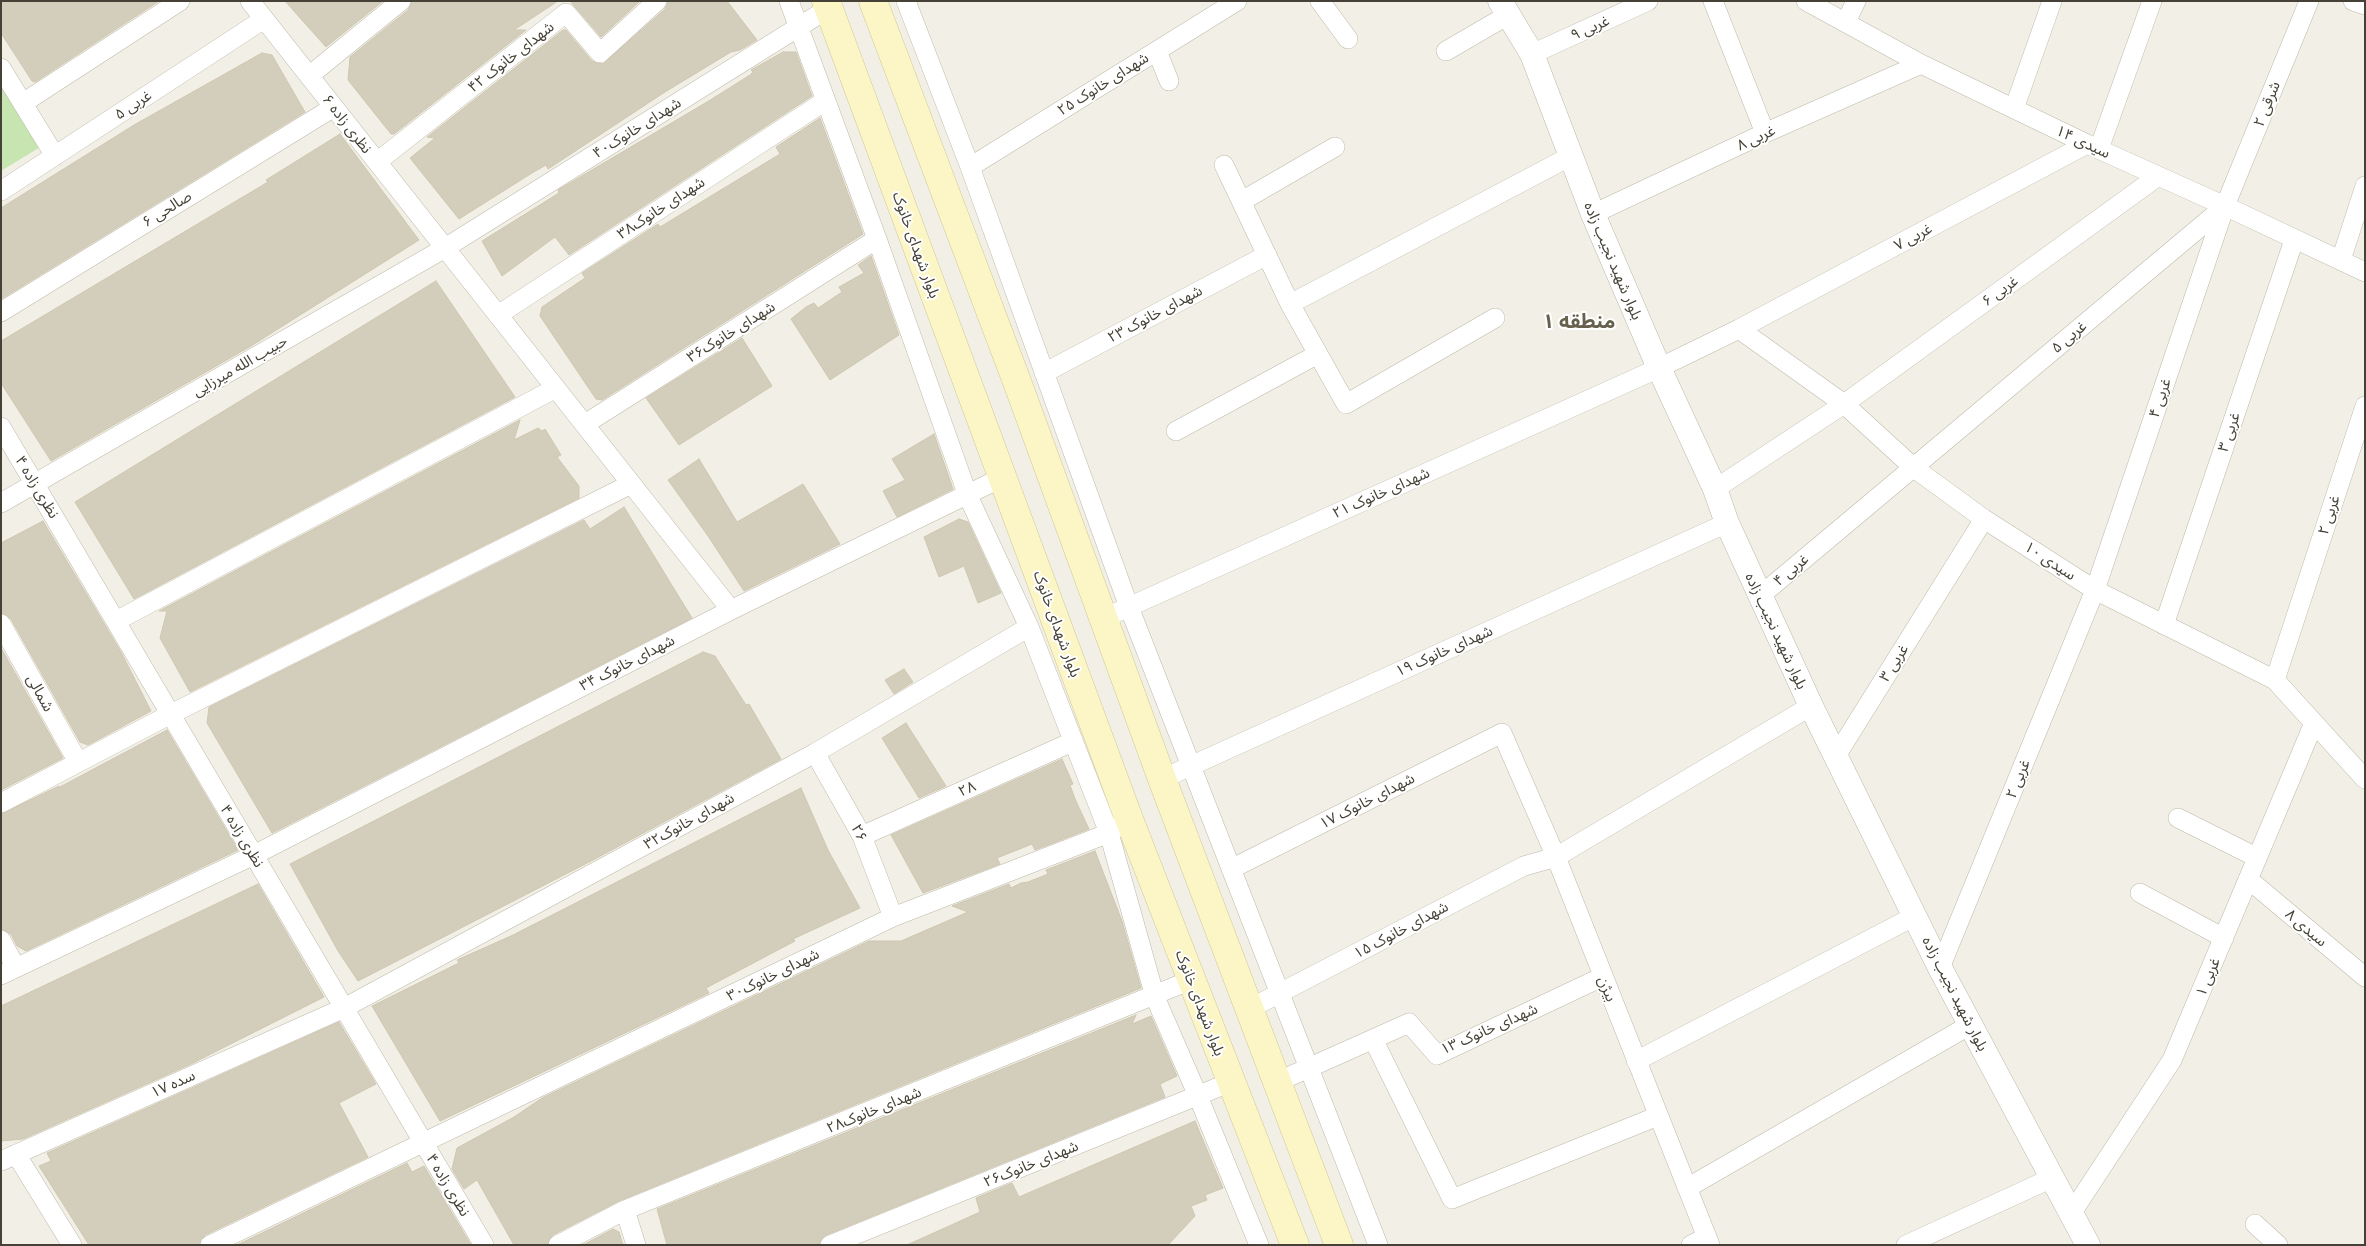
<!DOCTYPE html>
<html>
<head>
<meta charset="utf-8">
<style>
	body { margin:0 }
	#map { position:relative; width:2366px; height:1246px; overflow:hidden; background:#f2f0e6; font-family:"Golos Text",sans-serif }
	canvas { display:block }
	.frame { position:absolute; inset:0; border:2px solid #454136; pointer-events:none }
</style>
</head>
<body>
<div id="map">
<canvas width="2366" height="1246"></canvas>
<div class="frame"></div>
</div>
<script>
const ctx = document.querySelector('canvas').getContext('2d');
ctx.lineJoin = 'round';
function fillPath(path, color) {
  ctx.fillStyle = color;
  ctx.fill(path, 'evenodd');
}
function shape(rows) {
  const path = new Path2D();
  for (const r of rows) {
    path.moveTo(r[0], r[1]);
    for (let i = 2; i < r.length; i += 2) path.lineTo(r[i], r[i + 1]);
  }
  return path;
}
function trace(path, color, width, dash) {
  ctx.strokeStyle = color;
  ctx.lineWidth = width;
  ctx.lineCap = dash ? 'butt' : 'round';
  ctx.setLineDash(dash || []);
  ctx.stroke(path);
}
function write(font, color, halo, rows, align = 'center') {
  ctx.font = font + ' "Golos Text","Noto Sans Arabic",sans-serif';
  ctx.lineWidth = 4;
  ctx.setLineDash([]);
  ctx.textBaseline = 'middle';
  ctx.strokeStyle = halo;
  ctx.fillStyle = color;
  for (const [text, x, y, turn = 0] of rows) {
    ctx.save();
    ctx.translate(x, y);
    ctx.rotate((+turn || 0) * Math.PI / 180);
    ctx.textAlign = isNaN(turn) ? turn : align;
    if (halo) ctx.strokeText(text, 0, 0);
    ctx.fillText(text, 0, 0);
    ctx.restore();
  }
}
const green = shape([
	[1,79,42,146,1,171]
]);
const building = shape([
	[1,1,159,1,35,82,32,81,1,33,1,1],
	[285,1,383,1,326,47,285,1],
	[412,1,558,1,514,30,526,30,394,134,391,134,348,80,350,57,408,10,412,1],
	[570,1,640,1,601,37,570,1],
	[668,1,727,1,757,40,740,50,731,52,665,92,548,169,546,165,532,173,459,219,410,158,435,138,427,137,563,30,566,30,592,61,603,64,665,9,668,1],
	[783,52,796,52,812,96,569,255,555,237,502,276,482,241,559,193,558,190,707,102,750,75,753,72,751,70,783,52],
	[262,53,272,55,305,112,1,299,1,208,134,125,262,53],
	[820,118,863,234,602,400,596,399,540,316,542,307,585,278,582,273,658,224,660,227,780,154,776,147,820,118],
	[340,134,419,240,251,346,51,461,1,383,1,341,268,182,266,180,340,134],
	[871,256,899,335,830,380,791,319,806,307,814,303,818,308,842,292,839,287,864,273,858,265,871,256],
	[436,281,515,397,134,599,75,502,436,281],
	[742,338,772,386,679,445,646,398,742,338],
	[520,420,514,440,538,428,542,431,545,429,561,455,557,457,579,486,579,498,190,692,160,638,167,611,159,611,520,420],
	[934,434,953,489,897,517,883,491,905,480,892,459,934,434],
	[699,459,737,522,803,484,840,544,744,591,708,536,668,480,699,459],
	[624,507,692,618,272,833,207,723,209,707,584,520,590,529,624,507],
	[959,519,968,522,1001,593,978,603,964,566,939,577,924,537,959,519],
	[43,521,121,652,151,711,88,745,80,742,11,619,1,613,1,543,43,521],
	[1,648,63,758,1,790,1,648],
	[703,652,715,656,746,705,749,704,781,759,593,860,358,981,338,951,290,864,703,652],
	[904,669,913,682,894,694,885,680,904,669],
	[906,723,946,786,919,798,882,738,906,723],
	[167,730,238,850,26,951,17,946,11,934,1,929,1,814,59,786,58,788,167,730],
	[1062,759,1073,784,1070,785,1075,799,1089,829,1035,850,1032,844,997,858,1000,864,923,893,891,835,1062,759],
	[801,788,828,850,860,908,793,939,795,941,706,988,709,993,440,1121,372,1006,459,963,457,960,513,935,801,788],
	[1095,851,1122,921,1141,988,621,1200,553,1235,547,1245,514,1245,477,1180,464,1189,452,1169,457,1148,514,1117,542,1098,869,941,901,941,968,912,952,906,1009,884,1011,888,1021,883,1028,882,1048,874,1046,870,1095,851],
	[258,884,324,997,191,1064,23,1139,1,1141,1,1006,258,884],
	[1136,1015,1132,1024,1151,1016,1177,1076,1160,1084,1165,1097,826,1235,821,1239,819,1245,667,1245,657,1209,1136,1015],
	[339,1022,376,1084,339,1103,368,1157,205,1235,199,1245,89,1245,39,1166,51,1161,47,1153,339,1022],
	[1195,1121,1223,1188,1205,1195,1207,1200,1191,1206,1195,1216,1168,1245,907,1245,980,1212,976,1198,1012,1183,1019,1197,1195,1121],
	[407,1163,412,1172,424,1166,471,1245,237,1245,407,1163],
	[613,1229,619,1232,623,1245,583,1245,613,1229]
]);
const minor = shape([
	[250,1,731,610],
	[789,1,877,239,968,496,1029,627,1109,833,1155,997,1198,1096,1259,1245],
	[906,1,970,167,1129,607,1378,1245],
	[1320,1,1348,39],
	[1713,1,1765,133],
	[1806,1,1921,64,2087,144,2225,206,2365,272],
	[2353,1,2365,5],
	[1846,22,1856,1],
	[1157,51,1169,81],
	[1446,51,1508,15],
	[1532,54,1648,1],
	[1,68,55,156],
	[309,76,401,1],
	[23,103,180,1],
	[2014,109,2052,1],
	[2099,149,2152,1],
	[377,162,566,13,600,53,657,1],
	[1224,165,1290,304,1346,404,1495,318],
	[970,167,1237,1],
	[1,191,264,19],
	[1242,201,1335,147],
	[1593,214,1765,133,1921,64],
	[2341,260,2365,186],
	[1290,304,1571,156],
	[1,312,334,107],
	[498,315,825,101],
	[1739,329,1844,404,1914,468,1984,519,2095,590,2275,680,2365,779],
	[1044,373,1267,255],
	[585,424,877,239],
	[1,427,484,1245],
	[1176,431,1318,354],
	[1715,489,1844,404,2157,177],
	[1,503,445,248,829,8],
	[1760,596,2224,207],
	[1102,619,1659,368,1739,329,2087,144],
	[116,621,556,388],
	[1,624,78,762],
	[2164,625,2294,240],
	[2275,680,2365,406],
	[815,753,862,836,893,917],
	[1836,756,1984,519],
	[1162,779,1727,523],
	[1,803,171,714,631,484],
	[2178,818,2256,857],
	[862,836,1072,742],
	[1231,869,1502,733,1556,857,1710,1245],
	[2248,879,2365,977],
	[2140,893,2224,938],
	[1,940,16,968],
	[1940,968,2095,590,2225,206,2309,1],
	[1,975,254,855,731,610,1003,477],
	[1249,1009,1524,866,1556,857,1811,706],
	[1373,1039,1452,1199,1658,1116],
	[1636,1061,1915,916],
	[1277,1082,1409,1023,1437,1055,1602,977],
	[16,1154,72,1245],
	[1,1161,344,1008,815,753,1029,627],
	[1687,1188,1970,1025],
	[625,1210,636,1245],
	[2071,1214,2172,1060,2314,723],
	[2255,1224,2278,1245],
	[210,1245,893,917,1109,833,1119,826],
	[558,1245,625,1210,1191,980],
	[830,1245,1231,1082],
	[1691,1245,1707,1237],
	[1906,1245,2052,1178]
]);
const tertiary = shape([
	[1500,1,1532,54,1593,214,1659,368,1715,489,1727,523,1811,706,1940,968,2088,1245]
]);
const secondary = shape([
	[826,1,1129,819,1295,1245],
	[873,1,1019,387,1162,779,1339,1245]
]);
const streetNames = [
	["غربی ۹",1590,28,-24],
	["شهدای خانوک ۴۲",511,57,-38],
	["شهدای خانوک ۲۵",1103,84,-32],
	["شرقی ۲",2267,104,-68],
	["۵ غربی",133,105,-33],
	["نظری زاده ۶",347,124,52],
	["شهدای خانوک۴۰",637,128,-32],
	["غربی ۸",1756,138,-25],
	["سیدی ۱۴",2083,142,25],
	["شهدای خانوک۳۸",661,208,-33],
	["۶ صالحی",167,209,-32],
	["غربی ۷",1913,237,-28],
	["بلوار شهدای خانوک",916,245,70],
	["بلوار شهید نجیب زاده",1613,261,67],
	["غربی ۶",2000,291,-36],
	["شهدای خانوک ۲۳",1155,314,-28],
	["شهدای خانوک۳۶",731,332,-32],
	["غربی ۵",2069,337,-40],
	["حبیب الله میرزایی",240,366,-30],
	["غربی ۴",2160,398,-71],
	["غربی ۳",2229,432,-71],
	["نظری زاده ۴",37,487,59],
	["شهدای خانوک ۲۱",1381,493,-24],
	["غربی ۲",2329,515,-72],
	["سیدی ۱۰",2050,561,33],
	["غربی ۴",1791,570,-40],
	["بلوار شهدای خانوک",1057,624,70],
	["بلوار شهید نجیب زاده",1776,631,65],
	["شهدای خانوک ۱۹",1444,651,-24],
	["۳۴ شهدای خانوک",627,663,-27],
	["غربی ۳",1894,663,-58],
	["شمالی",40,693,61],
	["غربی ۲",2018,779,-68],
	["۲۸",967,789,-24],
	["شهدای خانوک ۱۷",1367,801,-27],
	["شهدای خانوک۳۲",689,821,-29],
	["۲۶",859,833,64],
	["نظری زاده ۴",242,836,59],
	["سیدی ۸",2306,928,40],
	["شهدای خانوک ۱۵",1401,930,-28],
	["شهدای خانوک۳۰",773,975,-26],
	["غربی ۱",2208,977,-67],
	["بیژن",1607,989,68],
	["بلوار شهید نجیب زاده",1955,994,63],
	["بلوار شهدای خانوک",1200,1003,69],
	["شهدای خانوک ۱۳",1489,1029,-24],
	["سده ۱۷",173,1084,-24],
	["شهدای خانوک۲۸",874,1110,-22],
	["شهدای خانوک۲۶",1031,1164,-22],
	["نظری زاده ۴",448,1185,59]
];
const districtNames = [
	["منطقه ۱",1579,322]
];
fillPath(green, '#c7e5b0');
fillPath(building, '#d3cdbc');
trace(building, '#cec6af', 1);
trace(minor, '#bdb9a9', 20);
trace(tertiary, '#bdb9a9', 25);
trace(secondary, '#d0c898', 29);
trace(minor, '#fff', 19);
trace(tertiary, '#fff', 24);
trace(secondary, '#fcf6c6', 28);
write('15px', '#454136', '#fff', streetNames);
write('bold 20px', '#67604d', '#fff', districtNames);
</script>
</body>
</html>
